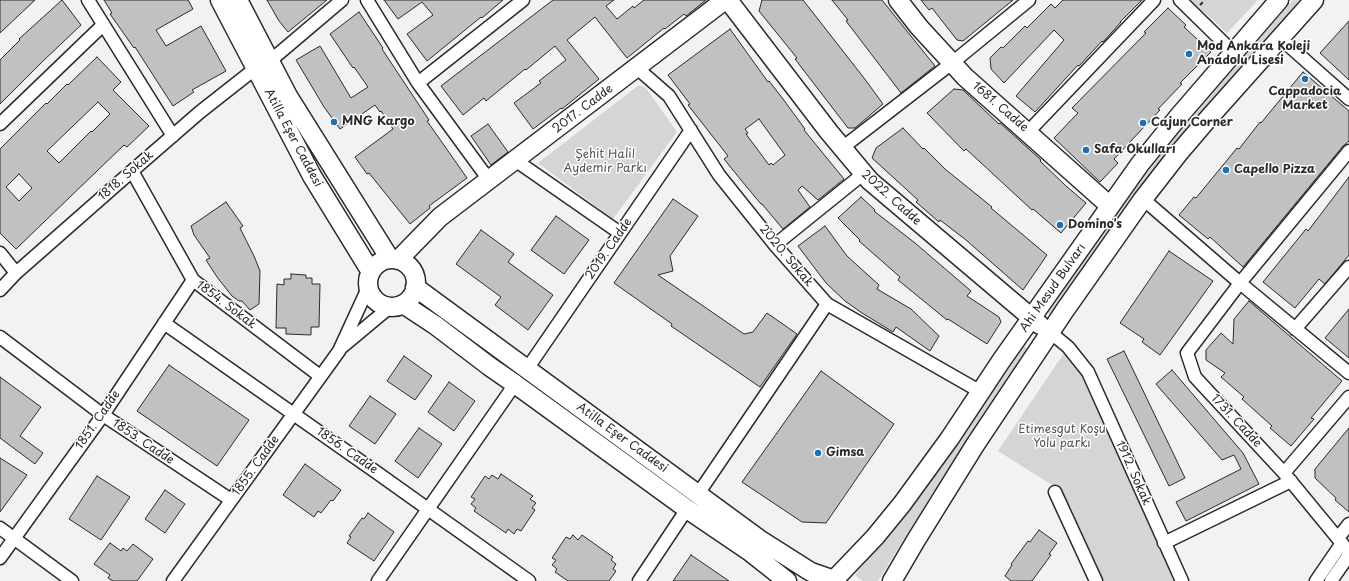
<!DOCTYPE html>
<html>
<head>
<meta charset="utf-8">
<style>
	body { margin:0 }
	canvas { display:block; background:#f2f2f2 }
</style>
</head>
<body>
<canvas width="1349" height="581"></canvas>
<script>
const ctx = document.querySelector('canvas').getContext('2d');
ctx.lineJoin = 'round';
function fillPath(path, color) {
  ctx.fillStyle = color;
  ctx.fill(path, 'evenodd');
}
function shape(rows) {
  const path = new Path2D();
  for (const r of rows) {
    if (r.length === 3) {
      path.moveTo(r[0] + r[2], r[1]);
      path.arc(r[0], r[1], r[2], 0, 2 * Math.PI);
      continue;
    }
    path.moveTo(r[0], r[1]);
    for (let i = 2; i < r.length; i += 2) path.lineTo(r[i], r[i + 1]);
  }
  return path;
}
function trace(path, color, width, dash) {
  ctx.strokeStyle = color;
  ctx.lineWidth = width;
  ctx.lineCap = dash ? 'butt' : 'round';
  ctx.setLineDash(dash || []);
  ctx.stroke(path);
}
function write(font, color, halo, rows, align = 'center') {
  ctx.font = font + ' "Playpen Sans",sans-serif';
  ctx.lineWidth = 3;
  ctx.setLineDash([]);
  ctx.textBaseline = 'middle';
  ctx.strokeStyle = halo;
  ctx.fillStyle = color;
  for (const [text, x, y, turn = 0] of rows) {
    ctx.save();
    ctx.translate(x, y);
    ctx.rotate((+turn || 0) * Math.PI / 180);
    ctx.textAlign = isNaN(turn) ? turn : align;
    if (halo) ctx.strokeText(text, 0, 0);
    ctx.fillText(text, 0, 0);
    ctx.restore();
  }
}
const green = shape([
	[1191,0,1258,0,1227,33],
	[1293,0,1300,0,1205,108,1151,173,1129,201,1051,315,1048,313,1105,228,1147,171,1194,113],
	[639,85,646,88,677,132,613,219,538,163],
	[1024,346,1029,349,934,491,878,581,863,581,855,575,924,490],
	[1064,353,1079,366,1174,581,1104,581,1071,508,1060,490,998,451]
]);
const building = shape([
	[0,0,35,0,0,33,0,0],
	[62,0,81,25,42,62,0,104,0,60,20,40,19,39,62,0],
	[104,0,188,0,193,9,156,30,166,46,201,26,226,71,192,90,194,92,173,106,135,47,134,48,110,14,112,13,104,0],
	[267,0,327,0,288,32,279,21,267,0],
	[384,0,503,0,482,18,481,17,427,61,407,34,433,15,422,2,398,19,384,0],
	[553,0,614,0,606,6,617,19,633,6,634,8,644,0,706,0,686,16,684,14,665,29,664,28,627,58,595,17,567,40,599,79,562,109,561,108,533,129,514,103,541,83,539,81,566,60,555,46,526,70,525,69,486,101,484,98,463,115,441,86,553,0],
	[762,0,803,0,864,78,883,104,855,128,848,128,795,59,797,58,759,11,762,0],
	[832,0,882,0,935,66,901,93,846,21,848,20,832,0],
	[921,0,1013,0,963,41,957,40,932,8,929,10,921,0],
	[1063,0,1142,0,1120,22,1121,22,1103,42,1102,41,1079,66,1078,65,1035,112,1016,96,1064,40,1054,30,1004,83,991,69,990,58,1001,47,1003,48,1025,26,1027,28,1051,4,1055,8,1063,0],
	[1168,8,1186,25,1184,27,1211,52,1180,83,1182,84,1158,109,1160,110,1114,159,1118,163,1100,182,1054,138,1078,113,1072,108,1146,33,1144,32,1168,8],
	[359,12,383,48,382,49,429,120,427,121,467,178,429,206,430,208,410,224,369,173,367,174,355,157,393,129,381,111,380,112,375,105,340,129,324,107,296,60,320,46,351,98,368,87,354,67,353,68,330,34,359,12],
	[1349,21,1349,80,1320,53,1349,21],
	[730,29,768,82,769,81,783,99,805,129,804,130,844,179,818,200,802,186,798,190,810,207,783,229,762,204,761,204,741,180,724,159,728,156,688,105,690,104,668,75,730,29],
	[759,119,785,155,773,165,771,163,769,165,746,134,748,133,745,129,759,119],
	[97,57,121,82,113,90,149,126,127,147,124,145,16,249,0,233,0,149,46,103,47,104,67,84,68,85,97,57],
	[98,102,110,114,92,132,91,131,59,163,47,151,98,102],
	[19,174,32,188,19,201,6,187,19,174],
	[1303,72,1349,111,1349,141,1343,146,1243,267,1210,237,1208,239,1179,215,1194,197,1196,198,1237,148,1239,149,1260,122,1261,123,1303,72],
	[954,89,963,90,999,124,1000,123,1041,160,1040,161,1066,186,1086,203,1061,233,1033,209,1032,210,966,149,964,151,927,113,954,89],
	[488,124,508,152,491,165,471,136,488,124],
	[903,128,923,149,924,148,945,169,992,207,991,208,1047,255,1023,290,966,240,940,220,939,222,916,202,918,200,872,158,876,148,903,128],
	[1349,177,1349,255,1325,284,1319,279,1295,308,1263,282,1306,229,1308,231,1349,177],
	[861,197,875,210,874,211,915,243,971,291,967,296,999,317,1001,322,987,344,948,319,947,320,898,280,900,277,859,241,860,240,838,218,861,197],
	[673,199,698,216,670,256,673,271,658,275,744,334,753,332,767,313,797,334,760,387,671,326,672,324,614,283,673,199],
	[226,202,243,226,240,228,254,256,260,271,259,304,250,310,242,301,239,301,232,296,217,277,206,260,210,258,194,235,191,226,226,202],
	[556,216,589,240,564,274,531,250,556,216],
	[825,226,847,256,879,285,877,289,911,309,939,336,930,351,896,327,893,332,862,313,845,301,826,283,798,246,825,226],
	[481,230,514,254,508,262,553,295,528,330,495,305,501,297,456,264,481,230],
	[1169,251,1213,281,1160,355,1142,342,1144,339,1120,323,1169,251],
	[291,274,306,275,306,278,312,278,312,284,320,284,319,327,311,327,311,335,286,334,286,328,276,328,277,284,284,285,284,279,291,279,291,274],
	[1249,301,1342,381,1311,418,1314,419,1291,446,1270,428,1272,426,1242,399,1244,397,1221,377,1225,373,1206,360,1206,350,1221,333,1233,344,1234,319,1249,301],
	[1349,309,1349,358,1325,338,1349,309],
	[1124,351,1185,478,1169,486,1107,359,1124,351],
	[404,356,432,376,415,400,387,381,404,356],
	[169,365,249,420,217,466,137,411,169,365],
	[1172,370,1243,453,1259,484,1186,521,1176,502,1241,469,1234,455,1222,460,1156,384,1172,370],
	[821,371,894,424,826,523,802,522,742,482,821,371],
	[0,377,41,407,20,436,43,453,35,464,0,438,0,377],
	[449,382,475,401,454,431,428,412,449,382],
	[370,396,396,414,375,444,349,426,370,396],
	[419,428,442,444,418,478,395,461,419,428],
	[1349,428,1349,512,1335,500,1336,498,1315,478,1315,469,1349,428],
	[0,458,27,475,0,512,0,458],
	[305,464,341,490,333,501,331,500,321,513,318,511,314,517,283,495,305,464],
	[501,474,533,496,530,499,536,503,532,508,535,510,521,531,517,529,514,534,508,529,506,533,474,511,476,508,471,504,475,499,471,497,485,476,489,479,492,475,498,479,501,474],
	[97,476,130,497,101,540,69,519,97,476],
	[165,490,185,504,165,533,145,519,165,490],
	[368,513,394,532,374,561,347,543,351,537,349,536,362,518,364,519,368,513],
	[1039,530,1057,543,1049,554,1051,555,1032,581,1011,581,1005,576,1012,565,1011,564,1028,541,1030,542,1039,530],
	[573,535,578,540,582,535,613,557,611,560,616,564,613,569,616,571,609,581,568,581,555,572,557,569,552,565,556,560,552,558,566,537,570,539,573,535],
	[110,543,121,551,123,548,127,551,133,544,153,559,137,581,113,581,108,578,110,575,94,564,110,543],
	[691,555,729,581,673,581,691,555]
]);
const path = shape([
	[1200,5,1205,0]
]);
const street = shape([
	[88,0,173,136],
	[367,0,418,83,489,180],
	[1180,0,1234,53],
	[1280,38,1349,99],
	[270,61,342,0],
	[637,68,669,96,719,175,775,245,827,304,981,392],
	[418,83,523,0],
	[0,124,103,25],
	[1028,132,1154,0],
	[842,148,952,63,1029,0],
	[1349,151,1240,283,1187,353,1195,377,1284,473,1349,552],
	[515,160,620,233],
	[132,171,193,280,320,376],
	[1143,199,1240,283,1349,373],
	[775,245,863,174],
	[0,253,16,273],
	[0,290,16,273,132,171,200,112,256,68],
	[164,323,376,472,529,581],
	[1295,329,1349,267],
	[1050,332,1068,347,1088,372,1182,581],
	[0,337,103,415,231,500],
	[342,347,390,307],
	[527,369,691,130],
	[1284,473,1349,397],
	[1055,492,1096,581],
	[698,494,827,304],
	[0,528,72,581],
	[1338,538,1349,524],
	[1164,543,1291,481],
	[0,558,103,415,193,280],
	[173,581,339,351,368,288],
	[378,581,515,384],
	[639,581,687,509],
	[1316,581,1342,543],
	[1331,581,1349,555]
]);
const secondary = shape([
	[220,0,312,176,371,272],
	[238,0,288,96,390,259],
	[728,0,829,132,870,181,1040,325],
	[898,0,919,27,965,77,1110,206],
	[392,283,24],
	[398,260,440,217,725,0],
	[415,287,759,539,811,572,837,581],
	[403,304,435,325,489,366,515,384,687,509,749,551,787,581],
	[833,581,875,537,902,504,950,438,1001,361,1140,164,1179,116,1279,0],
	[892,581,916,540,975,445,1065,310,1143,199,1178,154,1207,120,1314,0]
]);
const markers = [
	[1189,54,4,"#1f6fb2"],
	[1305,79,4,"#1f6fb2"],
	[334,122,4,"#1f6fb2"],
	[1143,123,4,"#1f6fb2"],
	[1086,150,4,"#1f6fb2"],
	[1226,170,4,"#1f6fb2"],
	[1060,225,4,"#1f6fb2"],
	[818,453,4,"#1f6fb2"]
];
const poiNames = [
	["Mod Ankara Koleji",1197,47],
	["Anadolu Lisesi",1197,61],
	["Cappadocia",1305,92,"center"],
	["Market",1305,106,"center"],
	["MNG Kargo",342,122],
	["Cajun Corner",1151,123],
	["Safa Okulları",1094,150],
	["Capello Pizza",1234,170],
	["Domino's",1068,225],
	["Gimsa",826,453]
];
const streetNames = [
	["1681. Cadde",1000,107,41],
	["2017. Cadde",583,109,-37],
	["Atilla Eşer Caddesi",293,138,62],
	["1818. Sokak",126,176,-41],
	["2022. Cadde",891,198,42],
	["2019. Cadde",609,249,-55],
	["2020. Sokak",786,256,50],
	["Ahi Mesud Bulvarı",1053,288,-55],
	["1854. Sokak",226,305,37],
	["1851. Cadde",98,420,-55],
	["1731. Cadde",1236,421,47],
	["Atilla Eşer Caddesi",622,438,36],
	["1853. Cadde",143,442,34],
	["1856. Cadde",347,451,35],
	["1855. Cadde",256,466,-54],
	["1912. Sokak",1133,473,66]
];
const parkNames = [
	["Şehit Halil",605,155],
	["Aydemir Parkı",605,169],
	["Etimesgut Koşu",1062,430],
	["Yolu parkı",1062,444]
];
fillPath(green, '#d5d5d5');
fillPath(building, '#c1c1c1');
trace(building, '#2b2b2b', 1);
trace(street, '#2b2b2b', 15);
trace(secondary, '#2b2b2b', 21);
trace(path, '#2b2b2b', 2, [4, 3]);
trace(street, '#fff', 12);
trace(secondary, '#fff', 18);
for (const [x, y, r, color] of markers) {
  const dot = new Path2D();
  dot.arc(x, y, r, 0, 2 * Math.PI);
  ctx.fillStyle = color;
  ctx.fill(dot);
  trace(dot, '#fff', 1.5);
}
write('bold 12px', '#2b2b2b', '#fff', poiNames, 'left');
write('12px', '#2b2b2b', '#fff', streetNames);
write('12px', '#565656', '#fff', parkNames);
</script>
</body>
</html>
